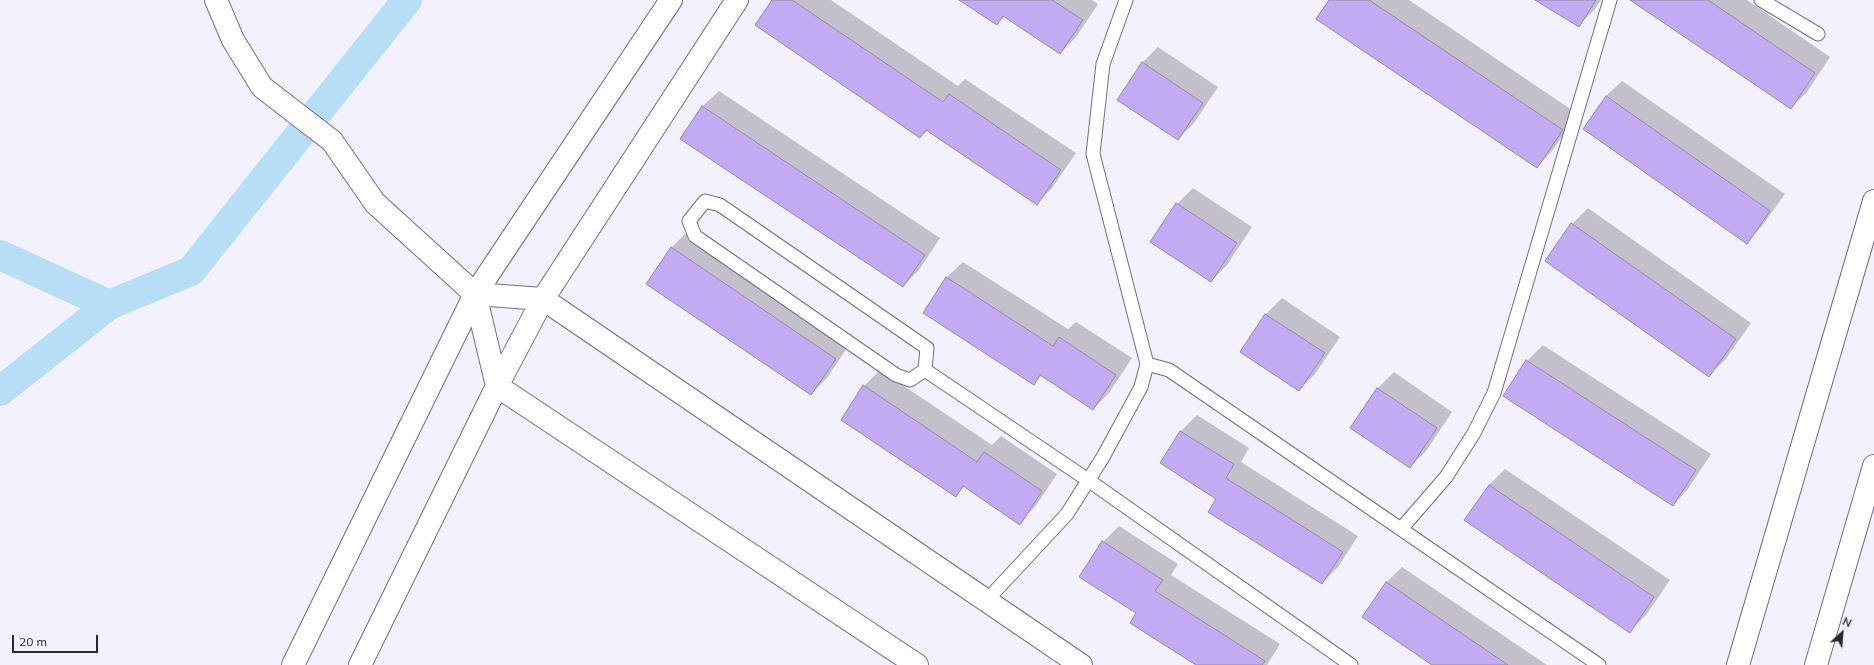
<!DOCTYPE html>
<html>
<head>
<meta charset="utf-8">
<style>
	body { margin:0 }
	#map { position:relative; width:1874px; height:665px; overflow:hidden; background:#f4f1fe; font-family:Mulish,sans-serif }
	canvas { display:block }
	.north { position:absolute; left:1822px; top:613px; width:40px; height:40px; -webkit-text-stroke:3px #f4f1fe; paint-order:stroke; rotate:26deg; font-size:11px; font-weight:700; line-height:16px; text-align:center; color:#292531 }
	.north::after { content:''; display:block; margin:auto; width:14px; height:18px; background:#292531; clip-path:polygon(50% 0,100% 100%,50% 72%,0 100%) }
	.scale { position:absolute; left:12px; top:635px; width:86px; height:18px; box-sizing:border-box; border:2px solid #292531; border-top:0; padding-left:5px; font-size:12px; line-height:14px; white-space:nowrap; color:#292531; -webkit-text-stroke:3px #f4f1fe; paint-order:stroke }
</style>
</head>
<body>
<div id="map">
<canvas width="1874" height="665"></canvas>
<div class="north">N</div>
<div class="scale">20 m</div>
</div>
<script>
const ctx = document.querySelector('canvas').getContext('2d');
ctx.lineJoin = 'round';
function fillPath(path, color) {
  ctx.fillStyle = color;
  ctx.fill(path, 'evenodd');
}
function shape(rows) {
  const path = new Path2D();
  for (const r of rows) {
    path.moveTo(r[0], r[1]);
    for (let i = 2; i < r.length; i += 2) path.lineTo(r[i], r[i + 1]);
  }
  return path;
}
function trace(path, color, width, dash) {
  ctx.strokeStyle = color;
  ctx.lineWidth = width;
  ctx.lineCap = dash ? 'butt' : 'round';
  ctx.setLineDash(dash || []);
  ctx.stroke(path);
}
const shadow = shape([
	[774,0,831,0,958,86,965,79,1076,153,1052,188,1037,204,927,130,920,137],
	[961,0,1092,0,1098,4,1076,37,1060,53,1005,16,997,24],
	[1331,0,1409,0,1578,114,1552,151,1537,167],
	[1537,0,1601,0,1594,10,1578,26],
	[1632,0,1747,0,1830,57,1807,92,1791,108],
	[1158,47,1218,87,1194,123,1178,139,1142,63],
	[1622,81,1785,194,1762,226,1747,242,1606,96],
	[719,91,940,238,919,270,903,286,682,138,703,106],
	[1193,188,1252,227,1227,265,1211,281,1177,204],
	[1588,208,1751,323,1725,360,1709,375,1572,224],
	[687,232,851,342,827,378,811,394,671,248],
	[963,262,1068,329,1076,322,1132,358,1109,393,1093,409,1042,375,1034,383,924,313,947,277],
	[1282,298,1340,337,1315,374,1299,390,1241,352,1266,314],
	[1543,345,1711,454,1688,489,1673,505,1527,361],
	[880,370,992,445,1001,436,1057,474,1035,507,1019,523,965,486,956,495,864,386],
	[1394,372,1452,412,1426,451,1410,467,1352,427,1378,388],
	[1197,415,1249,448,1241,462,1358,536,1338,567,1322,583,1218,498,1161,463,1181,431],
	[1505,469,1670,580,1646,615,1630,631,1466,520,1489,485],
	[1119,526,1178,564,1171,575,1280,644,1267,665,1198,665,1103,542],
	[1402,567,1547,665,1434,665,1386,583]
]);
const canal = shape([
	[0,255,109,305],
	[0,391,109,305,191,271,407,0]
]);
const building = shape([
	[772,0,792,0,943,102,949,94,1061,170,1037,205,926,130,920,138,755,25,772,0],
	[959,0,1052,0,1083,20,1060,54,1003,16,997,25,959,0],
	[1329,0,1369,0,1563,130,1537,168,1316,19,1329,0],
	[1535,0,1596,0,1579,27,1535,0],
	[1630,0,1708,0,1815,73,1791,109,1630,0],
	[1142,62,1203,103,1178,140,1117,100,1142,62],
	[1606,96,1770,211,1747,244,1583,129,1606,96],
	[702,106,925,255,903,287,680,139,702,106],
	[1176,203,1237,243,1211,282,1150,242,1176,203],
	[1571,223,1736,339,1709,377,1545,261,1571,223],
	[671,247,836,359,811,395,646,284,671,247],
	[946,277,1053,346,1059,337,1116,375,1093,410,1040,375,1034,385,923,313,946,277],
	[1265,314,1325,353,1299,391,1240,352,1265,314],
	[1526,360,1696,470,1673,506,1503,396,1526,360],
	[863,385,977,462,984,452,1042,491,1020,525,963,486,956,497,841,420,863,385],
	[1377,388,1437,428,1410,468,1350,428,1377,388],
	[1180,431,1234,464,1226,478,1343,552,1322,584,1208,512,1216,499,1160,463,1180,431],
	[1489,485,1654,597,1630,633,1464,520,1489,485],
	[1102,541,1163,580,1155,591,1265,661,1262,665,1196,665,1130,623,1136,613,1079,577,1102,541],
	[1386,582,1508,665,1432,665,1362,617,1386,582]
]);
const lane = shape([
	[1761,0,1818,34],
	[1147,364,1169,370,1599,665],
	[925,370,910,380,896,375,695,236,689,221,705,201,720,205,927,348,925,370,1088,480,1351,665],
	[1401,529,1446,477,1474,433,1494,393,1610,0],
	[987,600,1067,514,1103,457,1141,387,1147,364,1093,154,1103,64,1126,0]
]);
const street = shape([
	[216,0,233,40,262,87,332,141,375,203,475,294,497,386,917,665],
	[475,294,543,299,1081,665],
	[293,665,475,294,671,0],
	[360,665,497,386,543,299,737,0]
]);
const secondary = shape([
	[1738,665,1874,201],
	[1816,665,1874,466]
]);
fillPath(shadow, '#0003');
trace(canal, '#b7def4', 30);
fillPath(building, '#c2abf3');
trace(building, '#948ba8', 1);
trace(lane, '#756c88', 15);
trace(street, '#756c88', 24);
trace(secondary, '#756c88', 24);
trace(lane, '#fff', 13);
trace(street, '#fff', 22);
trace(secondary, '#fff', 22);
</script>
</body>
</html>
